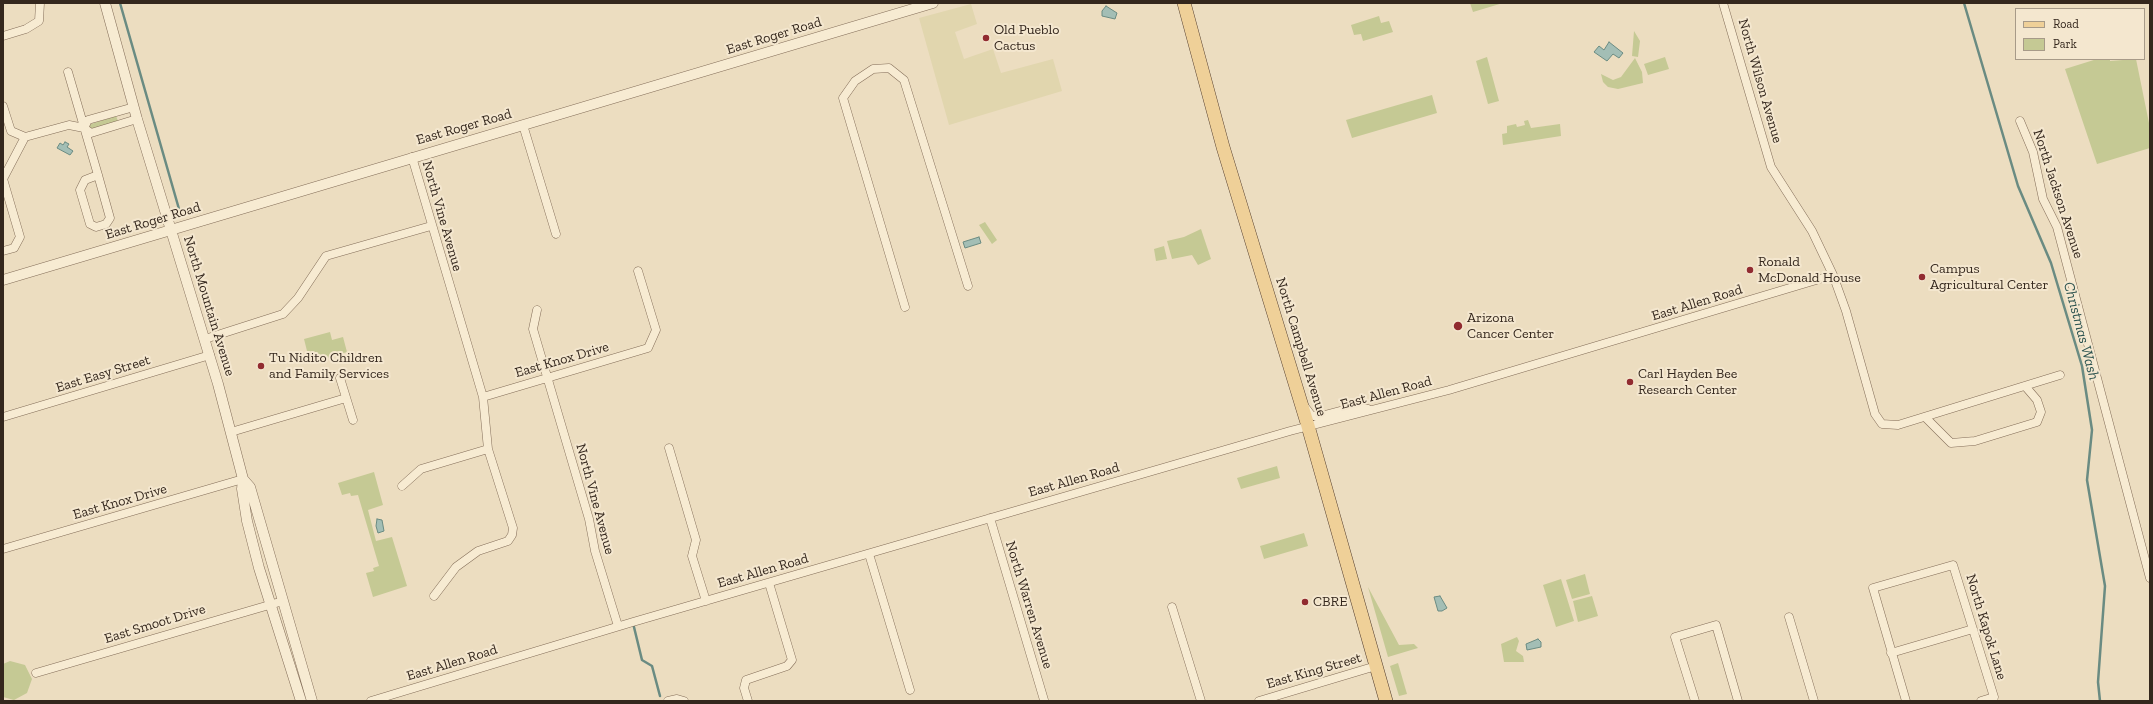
<!DOCTYPE html>
<html>
<head>
<meta charset="utf-8">
<style>
	body { margin:0 }
	#map { position:relative; width:2153px; height:704px; overflow:hidden; background:#ecddc0; font-family:"Zilla Slab",serif }
	canvas { display:block }
	.frame { position:absolute; inset:0; border:4px solid #34271d; pointer-events:none }
	.legend { position:absolute; left:2015px; top:8px; width:130px; height:52px; box-sizing:border-box; background:#f4e7cf; border:1px solid #a79a88; margin:0; padding:5px 7px; list-style:none; font-size:12px; color:#34271d }
	.legend li { display:flex; align-items:center; gap:8px; height:20px }
	.legend b { width:20px; border:1px solid #a79a88 }
</style>
</head>
<body>
<div id="map">
<canvas width="2153" height="704"></canvas>
<div class="frame"></div>
<ul class="legend">
<li><b style="height:5px;background:#efd098"></b>Road</li>
<li><b style="height:11px;background:#c5c994"></b>Park</li>
</ul>
</div>
<script>
const ctx = document.querySelector('canvas').getContext('2d');
ctx.lineJoin = 'round';
function fillPath(path, color) {
  ctx.fillStyle = color;
  ctx.fill(path, 'evenodd');
}
function shape(rows) {
  const path = new Path2D();
  for (const r of rows) {
    path.moveTo(r[0], r[1]);
    for (let i = 2; i < r.length; i += 2) path.lineTo(r[i], r[i + 1]);
  }
  return path;
}
function trace(path, color, width, dash) {
  ctx.strokeStyle = color;
  ctx.lineWidth = width;
  ctx.lineCap = dash ? 'butt' : 'round';
  ctx.setLineDash(dash || []);
  ctx.stroke(path);
}
function write(font, color, halo, rows, align = 'center') {
  ctx.font = font + ' "Zilla Slab",serif';
  ctx.lineWidth = 4;
  ctx.setLineDash([]);
  ctx.textBaseline = 'middle';
  ctx.strokeStyle = halo;
  ctx.fillStyle = color;
  for (const [text, x, y, turn = 0] of rows) {
    ctx.save();
    ctx.translate(x, y);
    ctx.rotate((+turn || 0) * Math.PI / 180);
    ctx.textAlign = isNaN(turn) ? turn : align;
    if (halo) ctx.strokeText(text, 0, 0);
    ctx.fillText(text, 0, 0);
    ctx.restore();
  }
}
const farmland = shape([
	[971,4,977,24,955,32,964,59,993,49,1001,73,1053,59,1062,91,949,125,919,18]
]);
const green = shape([
	[1470,3,1503,3,1473,12],
	[1379,16,1381,23,1389,21,1393,32,1363,41,1361,34,1354,35,1351,25],
	[1634,31,1640,41,1638,57,1632,56],
	[1487,57,1499,101,1488,104,1476,61],
	[1665,57,1669,69,1648,75,1644,64],
	[1635,58,1642,72,1643,83,1618,89,1608,87,1603,82,1601,74,1613,80,1621,77],
	[2097,59,2110,59,2110,61,2136,59,2150,128,2150,148,2097,164,2065,69],
	[1432,95,1437,113,1352,138,1346,120],
	[116,116,118,121,93,129,89,127,91,124],
	[1528,120,1531,128,1560,124,1561,136,1503,145,1502,134,1507,133,1507,126,1516,124,1517,127,1525,125,1524,121],
	[985,222,997,240,992,244,979,225],
	[1201,229,1211,259,1198,265,1192,255,1172,259,1167,241,1184,237],
	[1164,246,1167,259,1156,261,1154,249],
	[330,332,332,340,343,337,347,352,310,363,304,339],
	[1277,466,1280,478,1241,489,1237,478],
	[374,472,383,505,368,510,376,541,392,537,407,586,373,597,366,573,374,571,373,568,379,566,358,495,351,496,350,493,342,495,338,483],
	[1304,533,1308,546,1264,559,1260,546],
	[1585,574,1590,594,1572,599,1566,580],
	[1561,579,1574,621,1556,627,1543,585],
	[1368,587,1399,645,1414,644,1418,648,1388,657],
	[1592,596,1598,616,1578,622,1573,601],
	[1517,637,1519,641,1516,651,1523,656,1524,662,1504,662,1501,644],
	[10,661,25,665,32,679,27,693,14,700,3,697,3,664],
	[1398,663,1407,694,1399,696,1390,666]
]);
const water = shape([
	[1106,6,1117,13,1115,19,1102,16,1102,11,1106,6],
	[1609,42,1623,53,1619,58,1613,54,1607,61,1594,52,1599,46,1604,50,1609,42],
	[65,142,69,144,67,147,73,151,70,155,57,148,60,143,63,145,65,142],
	[979,237,981,243,965,248,963,242,979,237],
	[377,519,382,520,384,531,378,533,376,526,377,519],
	[1440,596,1447,608,1442,611,1438,611,1434,597,1440,596],
	[1538,639,1541,642,1541,647,1527,650,1526,644,1538,639]
]);
const stream = shape([
	[120,3,181,216],
	[1964,3,2018,186,2051,263,2082,366,2092,430,2087,480,2105,586,2098,682,2100,701],
	[633,623,642,660,652,666,660,696]
]);
const minor = shape([
	[3,36,26,29,39,21,40,3],
	[68,72,98,175,110,218,106,224,96,227,90,224,80,190,85,180,98,175],
	[3,106,11,131,25,137,69,125,84,128,91,133,137,119],
	[2020,121,2033,152,2043,199,2057,227,2150,578],
	[523,125,556,234],
	[84,128,88,120,134,107],
	[412,157,483,397,488,449,513,528,512,535,508,541,478,551,456,567,434,596],
	[3,251,14,248,20,237,3,179,25,137],
	[1833,275,1846,311,1875,414,1882,424,1898,425,2060,375],
	[905,307,843,98,855,81,873,69,889,68,904,80,968,286],
	[537,310,533,329,589,519,595,551,618,626],
	[205,339,283,314,298,298,326,256,431,226],
	[340,378,353,420],
	[483,397,648,348,656,330,638,271],
	[1305,407,1311,415,1317,417,1355,407,1368,409],
	[3,417,210,355],
	[1925,417,1951,443,1975,441,2037,422,2041,412,2037,400,2025,386],
	[231,432,346,398],
	[669,448,696,540,692,556,706,601],
	[402,486,421,469,488,449],
	[990,518,1044,700],
	[3,549,243,479],
	[869,554,910,690],
	[1172,607,1201,701],
	[1789,617,1814,701],
	[1891,653,1973,629],
	[36,673,283,601],
	[371,701,633,622,1290,431,1449,390,1833,275,1812,231,1771,167,1723,3],
	[668,701,677,699,684,701],
	[748,701,744,688,746,680,787,666,792,660,769,583],
	[1259,701,1376,666],
	[1695,701,1675,637,1716,625,1738,701],
	[1906,701,1873,588,1953,565,1994,697,1981,701]
]);
const tertiary = shape([
	[105,3,137,119,218,384,243,479,242,489,247,521,259,568,301,701],
	[3,280,933,3],
	[243,479,250,487,312,701]
]);
const primary = shape([
	[1184,3,1223,147,1308,426,1386,701]
]);
const markers = [
	[986,38,4,"#912b30"],
	[1750,270,4,"#912b30"],
	[1922,277,4,"#912b30"],
	[1458,326,5,"#912b30"],
	[261,366,4,"#912b30"],
	[1630,382,4,"#912b30"],
	[1305,602,4,"#912b30"]
];
const poiNames = [
	["Old Pueblo",994,30],
	["Cactus",994,46],
	["Ronald",1758,262],
	["McDonald House",1758,278],
	["Campus",1930,269],
	["Agricultural Center",1930,285],
	["Arizona",1467,318],
	["Cancer Center",1467,334],
	["Tu Nidito Children",269,358],
	["and Family Services",269,374],
	["Carl Hayden Bee",1638,374],
	["Research Center",1638,390],
	["CBRE",1313,602]
];
const streetNames = [
	["East Roger Road",774,36,-17],
	["North Wilson Avenue",1760,81,74],
	["East Roger Road",464,127,-16],
	["North Jackson Avenue",2058,194,72],
	["North Vine Avenue",442,216,74],
	["East Roger Road",153,221,-17],
	["East Allen Road",1697,303,-17],
	["North Mountain Avenue",209,306,73],
	["North Campbell Avenue",1301,347,73],
	["East Knox Drive",562,360,-16],
	["East Easy Street",103,374,-17],
	["East Allen Road",1386,393,-15],
	["East Allen Road",1074,480,-16],
	["North Vine Avenue",595,499,75],
	["East Knox Drive",120,502,-16],
	["East Allen Road",763,571,-16],
	["North Warren Avenue",1029,605,73],
	["East Smoot Drive",155,624,-17],
	["North Kapok Lane",1986,627,73],
	["East Allen Road",452,663,-17],
	["East King Street",1314,671,-16]
];
const waterNames = [
	["Christmas Wash",2081,331,75]
];
fillPath(farmland, '#e1d6ae');
fillPath(green, '#c5c994');
fillPath(water, '#a3beb5');
trace(water, '#6a8b82', 1);
trace(stream, '#6a8b82', 2.5);
trace(minor, '#846e59', 9);
trace(tertiary, '#846e59', 11);
trace(primary, '#523c2d', 14);
trace(minor, '#f7ebd2', 8);
trace(tertiary, '#f7ebd2', 10);
trace(primary, '#efd098', 13);
for (const [x, y, r, color] of markers) {
  const dot = new Path2D();
  dot.arc(x, y, r, 0, 2 * Math.PI);
  ctx.fillStyle = color;
  ctx.fill(dot);
  trace(dot, '#f4e7cf', 1.5);
}
write('14px', '#34271d', '#f4e7cf', poiNames, 'left');
write('14px', '#34271d', '#f4e7cf', streetNames);
write('italic 15px', '#2c534f', '#f4e7cf', waterNames);
</script>
</body>
</html>
